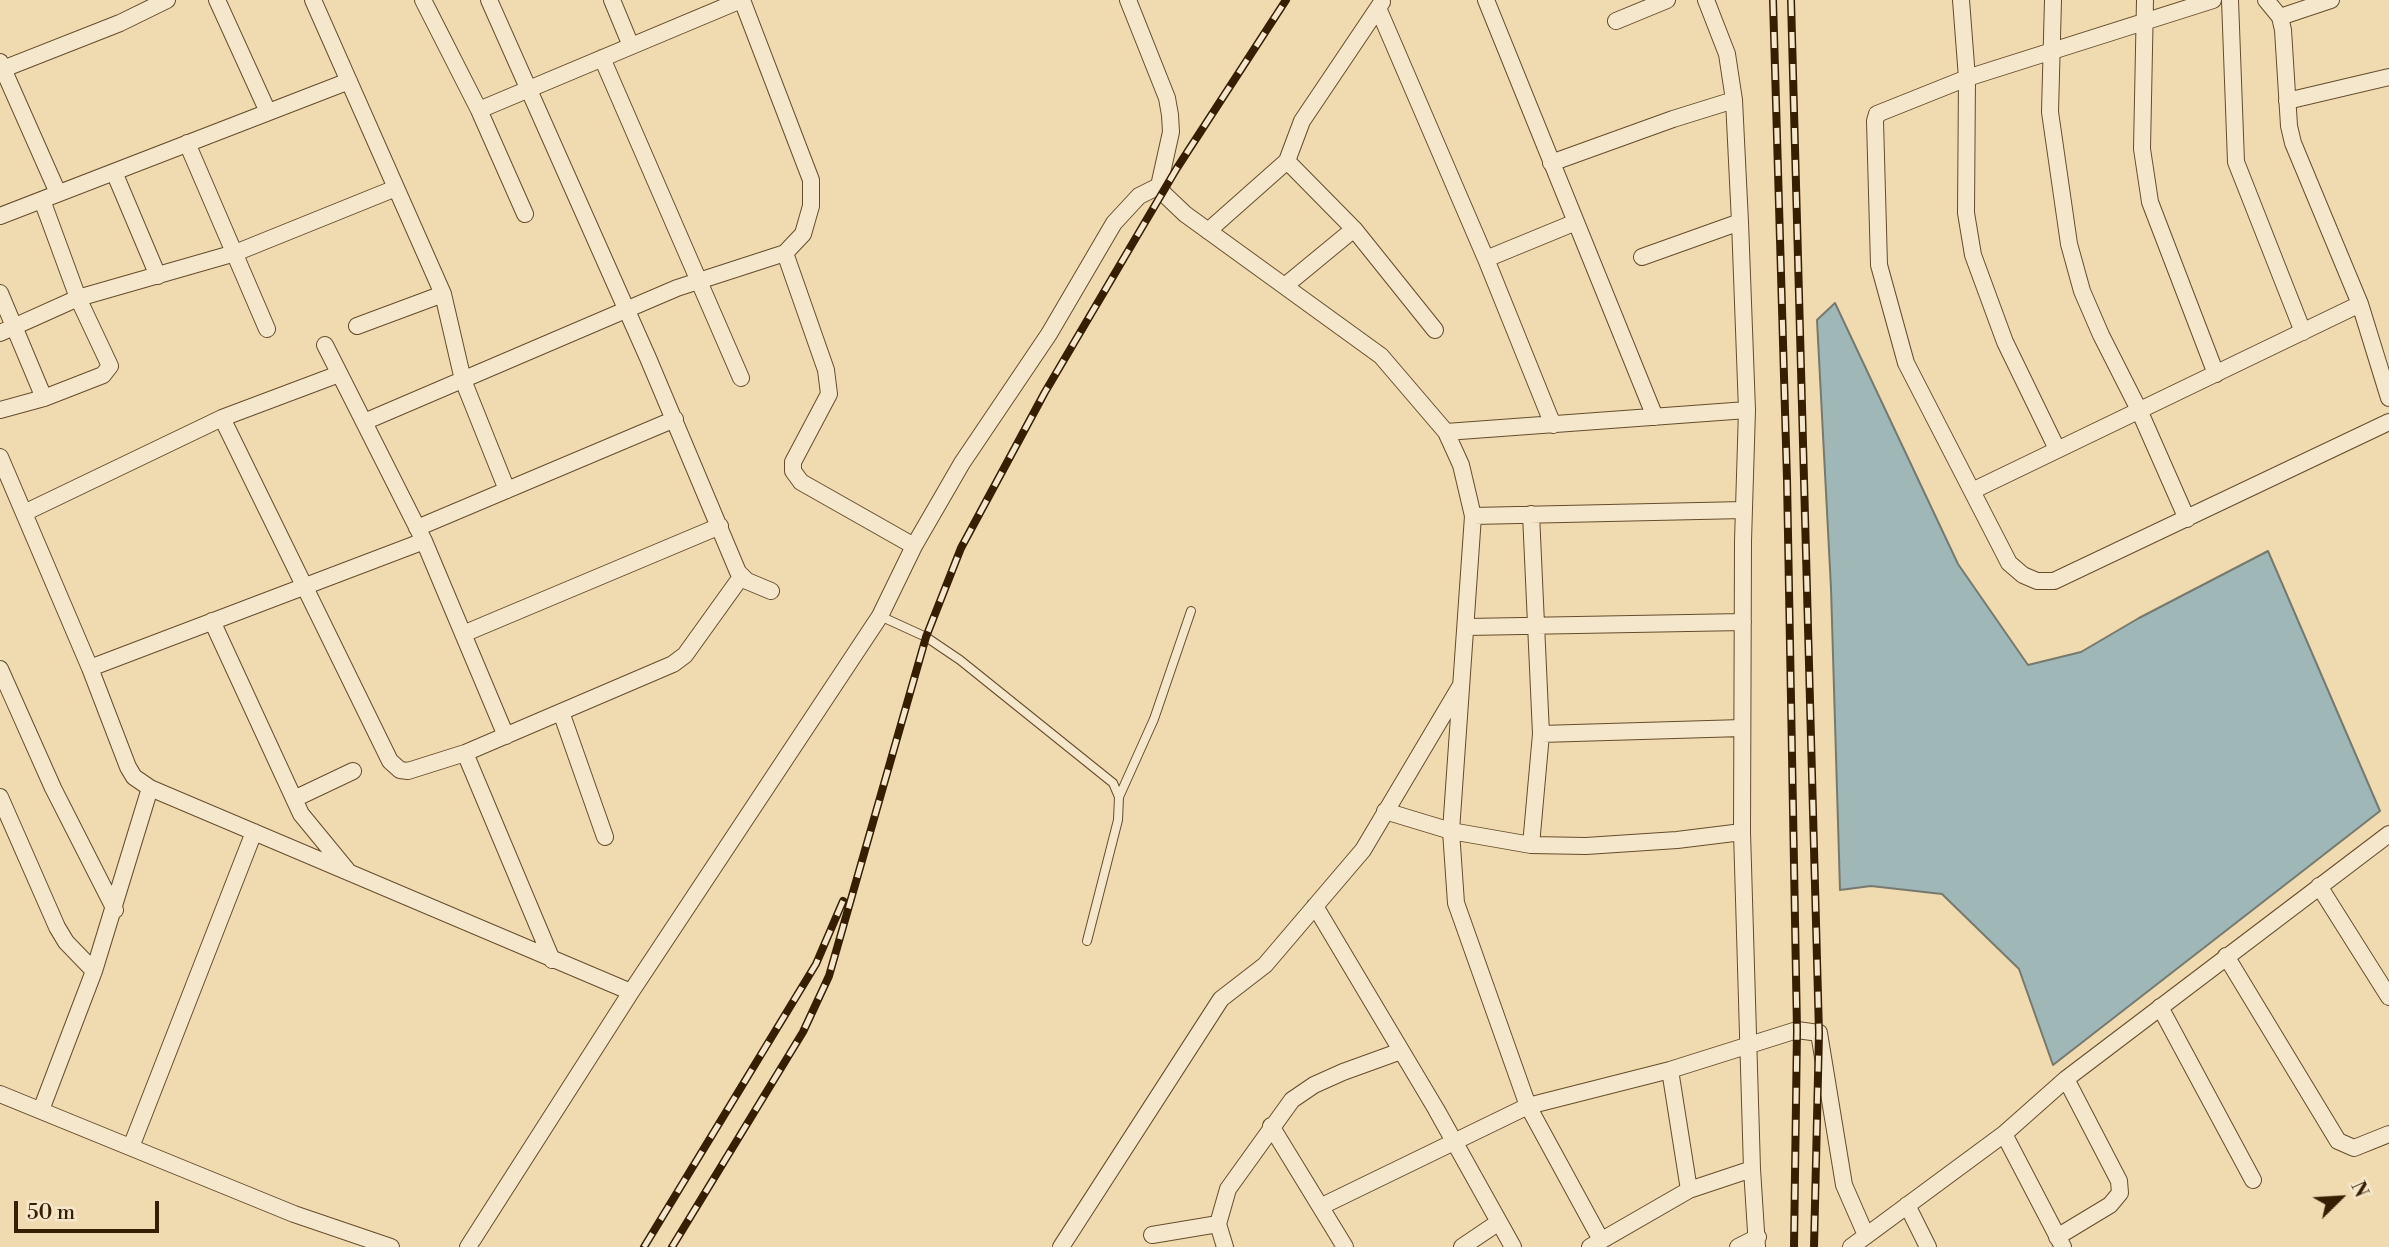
<!DOCTYPE html>
<html>
<head>
<meta charset="utf-8">
<style>
	body { margin:0 }
	#map { position:relative; width:2389px; height:1247px; overflow:hidden; background:#f0daaf; font-family:"Libre Bodoni",serif }
	canvas { display:block }
	.north { position:absolute; left:2305px; top:1163px; width:70px; height:70px; -webkit-text-stroke:5px #f5e7cb; paint-order:stroke; rotate:66deg; font-size:19px; font-weight:700; line-height:28px; text-align:center; color:#361e01 }
	.north::after { content:''; display:block; margin:auto; width:24px; height:32px; background:#361e01; clip-path:polygon(50% 0,100% 100%,50% 72%,0 100%) }
	.scale { position:absolute; left:14px; top:1201px; width:145px; height:32px; box-sizing:border-box; border:4px solid #361e01; border-top:0; padding-left:9px; font-size:21px; line-height:24px; white-space:nowrap; color:#361e01; -webkit-text-stroke:5px #f5e7cb; paint-order:stroke }
</style>
</head>
<body>
<div id="map">
<canvas width="2389" height="1247"></canvas>
<div class="north">N</div>
<div class="scale">50 m</div>
</div>
<script>
const ctx = document.querySelector('canvas').getContext('2d');
ctx.lineJoin = 'round';
function fillPath(path, color) {
  ctx.fillStyle = color;
  ctx.fill(path, 'evenodd');
}
function shape(rows) {
  const path = new Path2D();
  for (const r of rows) {
    path.moveTo(r[0], r[1]);
    for (let i = 2; i < r.length; i += 2) path.lineTo(r[i], r[i + 1]);
  }
  return path;
}
function trace(path, color, width, dash) {
  ctx.strokeStyle = color;
  ctx.lineWidth = width;
  ctx.lineCap = dash ? 'butt' : 'round';
  ctx.setLineDash(dash || []);
  ctx.stroke(path);
}
const water = shape([
	[1835,303,1958,564,2028,665,2081,652,2139,618,2268,551,2380,811,2053,1065,2019,969,1942,894,1871,886,1840,890,1831,588,1817,320,1835,303]
]);
const lane = shape([
	[880,616,926,637,960,660,1113,783,1119,797,1118,820,1087,941],
	[1119,797,1154,719,1191,611]
]);
const street = shape([
	[217,0,268,112],
	[313,0,443,294,463,380,507,490],
	[423,0,479,110,525,214],
	[489,0,648,358,738,572,747,581,771,591],
	[612,0,631,46],
	[1128,0,1167,98,1170,115,1171,132,1159,186,1164,194,1185,214,1381,356,1446,432,1461,465,1473,516,1451,831,1456,903,1528,1106,1601,1240],
	[1486,0,1655,417],
	[1706,0,1727,54,1734,100,1740,222,1747,410,1743,541,1742,832,1752,1169,1757,1247],
	[1961,0,1967,78,1966,213,1973,255,2005,342,2057,449],
	[2053,0,2050,112,2069,244,2082,291,2101,335,2139,410,2187,519],
	[2145,0,2142,149,2150,202,2216,374],
	[2213,0,1967,78,1877,114,1875,121,1879,265,1906,363,2009,563,2023,575,2037,581,2054,581,2389,422],
	[2230,0,2236,162,2303,332],
	[2266,0,2280,17,2283,30,2289,126,2293,143,2360,304,2389,398],
	[1378,8,1486,259,1553,425],
	[2280,17,2331,0],
	[1616,21,1667,0],
	[602,58,741,378],
	[0,62,58,193],
	[3,69,120,23,167,0],
	[2287,101,2389,77],
	[479,110,741,0],
	[187,143,267,329],
	[1287,161,1354,229,1435,330],
	[1551,163,1673,119,1734,100],
	[114,172,158,276],
	[0,216,349,81],
	[1208,231,1287,161,1302,121,1382,2],
	[785,253,826,370,829,394,793,462,793,471,801,482,914,546],
	[1642,257,1740,222],
	[1486,259,1576,222],
	[1286,285,1354,229],
	[0,293,44,398],
	[357,326,443,294],
	[0,333,78,298,235,253,396,188],
	[325,345,424,541,506,736],
	[0,410,44,398,103,375,110,366,78,298,42,200],
	[222,418,390,761,400,770,408,771,465,753,673,664,685,655,741,577],
	[364,422,677,288,785,253,803,234,811,206,811,180,742,0],
	[1446,432,1747,410],
	[0,457,90,668,128,767,134,777,150,788],
	[1972,491,2360,304],
	[24,513,222,418,339,374],
	[1473,516,1744,510],
	[417,528,675,419],
	[212,621,301,814,347,870],
	[1467,627,1743,622],
	[463,634,720,526],
	[90,668,424,541],
	[0,669,53,788,115,910],
	[561,712,605,837],
	[1541,734,1742,728],
	[465,753,552,960],
	[0,797,57,927,66,942,94,971],
	[294,799,353,771],
	[1385,811,1451,831,1531,845,1586,846,1677,840,1742,832],
	[1531,845,1541,734,1531,514],
	[2319,886,2389,997],
	[1315,906,1436,1109,1513,1247],
	[2226,956,2338,1141,2354,1148,2389,1134],
	[2160,1007,2253,1180],
	[1670,1070,1689,1190],
	[0,1094,294,1214,391,1247],
	[41,1110,94,971,150,788,631,992],
	[1271,1126,1345,1247],
	[2004,1134,2063,1247],
	[131,1147,254,832],
	[1907,1205,1928,1247],
	[1322,1206,1528,1106,1670,1070,1797,1030,1819,1033,1844,1185,1865,1233],
	[1152,1235,1218,1224],
	[2057,1237,2110,1205,2120,1193,2119,1181,2066,1079],
	[468,1247,631,992,880,616,914,546,962,463,1049,334,1114,223,1139,196,1159,186],
	[1061,1247,1221,999,1265,965,1363,850,1461,685],
	[1225,1247,1218,1224,1228,1189,1292,1100,1314,1085,1343,1072,1401,1051],
	[1462,1247,1499,1222],
	[1590,1247,1689,1190,1752,1169],
	[1738,1247,1758,1237],
	[1851,1247,2004,1134,2066,1079,2389,834]
]);
const rail = shape([
	[1773,0,1787,479,1797,1030,1794,1247],
	[1791,0,1819,1033,1814,1247],
	[644,1247,816,964,843,901],
	[672,1247,803,1032,829,976,926,637,961,548,1045,392,1177,168,1286,0]
]);
fillPath(water, '#a0b7b7');
trace(water, '#767a6e', 2);
trace(lane, '#644d2c', 10);
trace(street, '#644d2c', 18);
trace(lane, '#f5e7cb', 8);
trace(street, '#f5e7cb', 16);
trace(rail, '#361e01', 8);
trace(rail, '#f5e7cb', 5, [16]);
</script>
</body>
</html>
